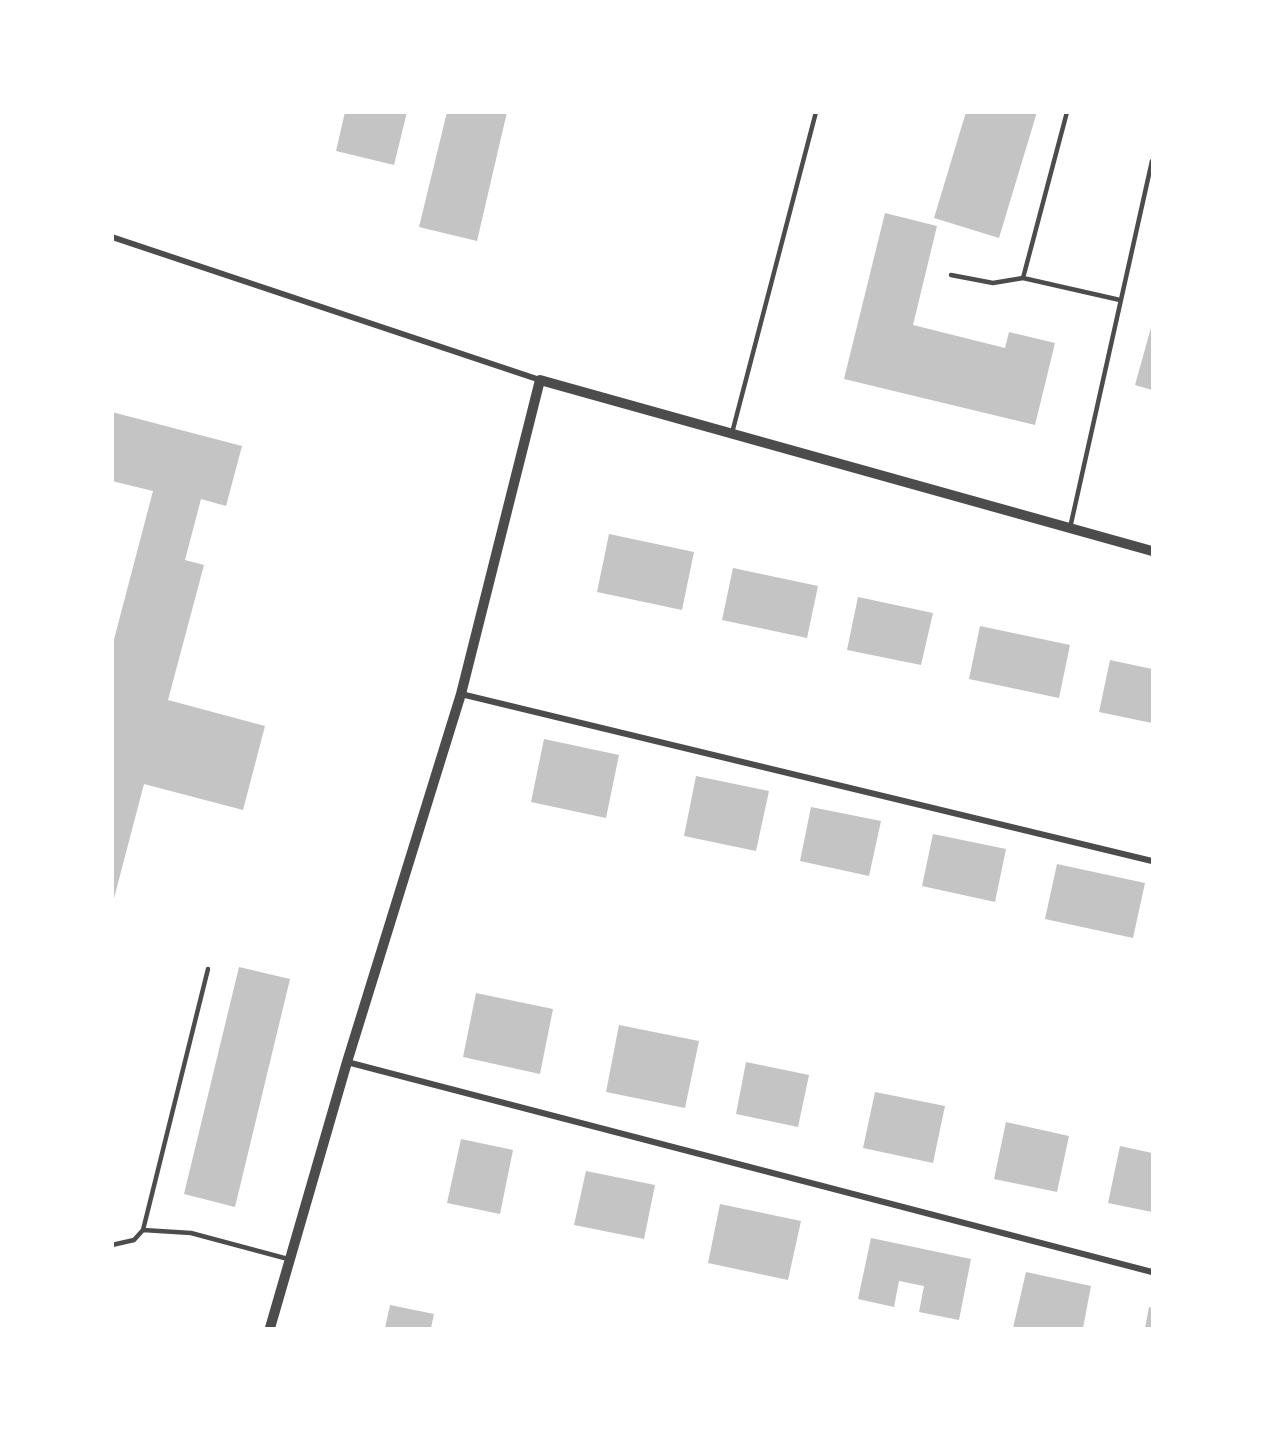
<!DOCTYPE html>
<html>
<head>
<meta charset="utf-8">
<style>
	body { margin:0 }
	#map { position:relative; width:1265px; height:1441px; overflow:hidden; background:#fff; font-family:"Fira Sans Condensed",sans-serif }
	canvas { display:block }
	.frame { position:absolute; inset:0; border:114px solid #fff; pointer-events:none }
</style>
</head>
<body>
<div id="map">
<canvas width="1265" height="1441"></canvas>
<div class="frame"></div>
</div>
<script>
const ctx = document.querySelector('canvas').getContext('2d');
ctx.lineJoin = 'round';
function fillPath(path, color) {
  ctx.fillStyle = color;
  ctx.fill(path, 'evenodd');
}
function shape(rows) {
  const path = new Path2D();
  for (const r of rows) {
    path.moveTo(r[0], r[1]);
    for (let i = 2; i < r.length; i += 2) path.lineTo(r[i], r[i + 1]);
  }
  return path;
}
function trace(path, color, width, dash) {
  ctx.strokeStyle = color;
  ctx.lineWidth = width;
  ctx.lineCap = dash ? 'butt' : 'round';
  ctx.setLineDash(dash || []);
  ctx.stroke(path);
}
const building = shape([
	[345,112,407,112,394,165,336,151],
	[447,112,507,112,477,241,419,227],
	[966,112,1037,112,999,238,934,218],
	[885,213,937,226,913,325,1005,348,1009,332,1055,343,1035,425,844,379],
	[1152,324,1152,390,1135,385],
	[112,412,242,446,226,506,201,499,185,560,204,565,168,700,265,726,243,810,144,784,113,902,112,647,153,491,112,481],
	[609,534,694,552,682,610,597,592],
	[733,568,818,586,807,638,722,620],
	[858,597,933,613,921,665,847,650],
	[980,626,1070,645,1059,698,969,679],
	[1110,660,1152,669,1152,723,1099,712],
	[544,739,619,755,606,818,531,802],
	[696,776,769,791,756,851,684,836],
	[811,807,881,821,869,876,800,861],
	[933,834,1006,849,995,902,922,886],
	[1057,864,1145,883,1133,938,1045,919],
	[239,967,290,979,235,1207,184,1194],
	[476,993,553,1009,540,1074,463,1057],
	[619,1025,699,1041,685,1108,606,1092],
	[746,1062,809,1075,798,1127,736,1114],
	[875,1092,945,1106,933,1163,863,1148],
	[1006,1122,1069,1136,1057,1192,994,1179],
	[461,1139,513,1150,500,1214,447,1203],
	[1120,1146,1152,1153,1152,1212,1108,1203],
	[586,1171,655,1185,644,1239,574,1225],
	[720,1204,801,1221,788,1280,708,1263],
	[871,1238,971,1259,959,1320,919,1312,924,1286,899,1281,894,1307,858,1299],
	[1026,1272,1091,1286,1083,1328,1013,1328],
	[390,1305,434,1314,431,1328,385,1328],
	[1149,1307,1152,1308,1152,1328,1145,1328]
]);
const service = shape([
	[1067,112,1023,278,1120,300],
	[951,275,993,283,1023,278],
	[732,433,816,112],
	[1070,528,1152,161],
	[143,1230,208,969],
	[112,1245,134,1240,143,1230,191,1233,288,1259]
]);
const minor = shape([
	[112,237,540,380],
	[461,694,1152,861],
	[347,1062,1152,1272]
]);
const tertiary = shape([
	[270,1328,347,1062,461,694,540,380,1152,551]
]);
fillPath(building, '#c4c4c4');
trace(service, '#4c4c4c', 4.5);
trace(minor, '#4c4c4c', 6);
trace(tertiary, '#4c4c4c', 10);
</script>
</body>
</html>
